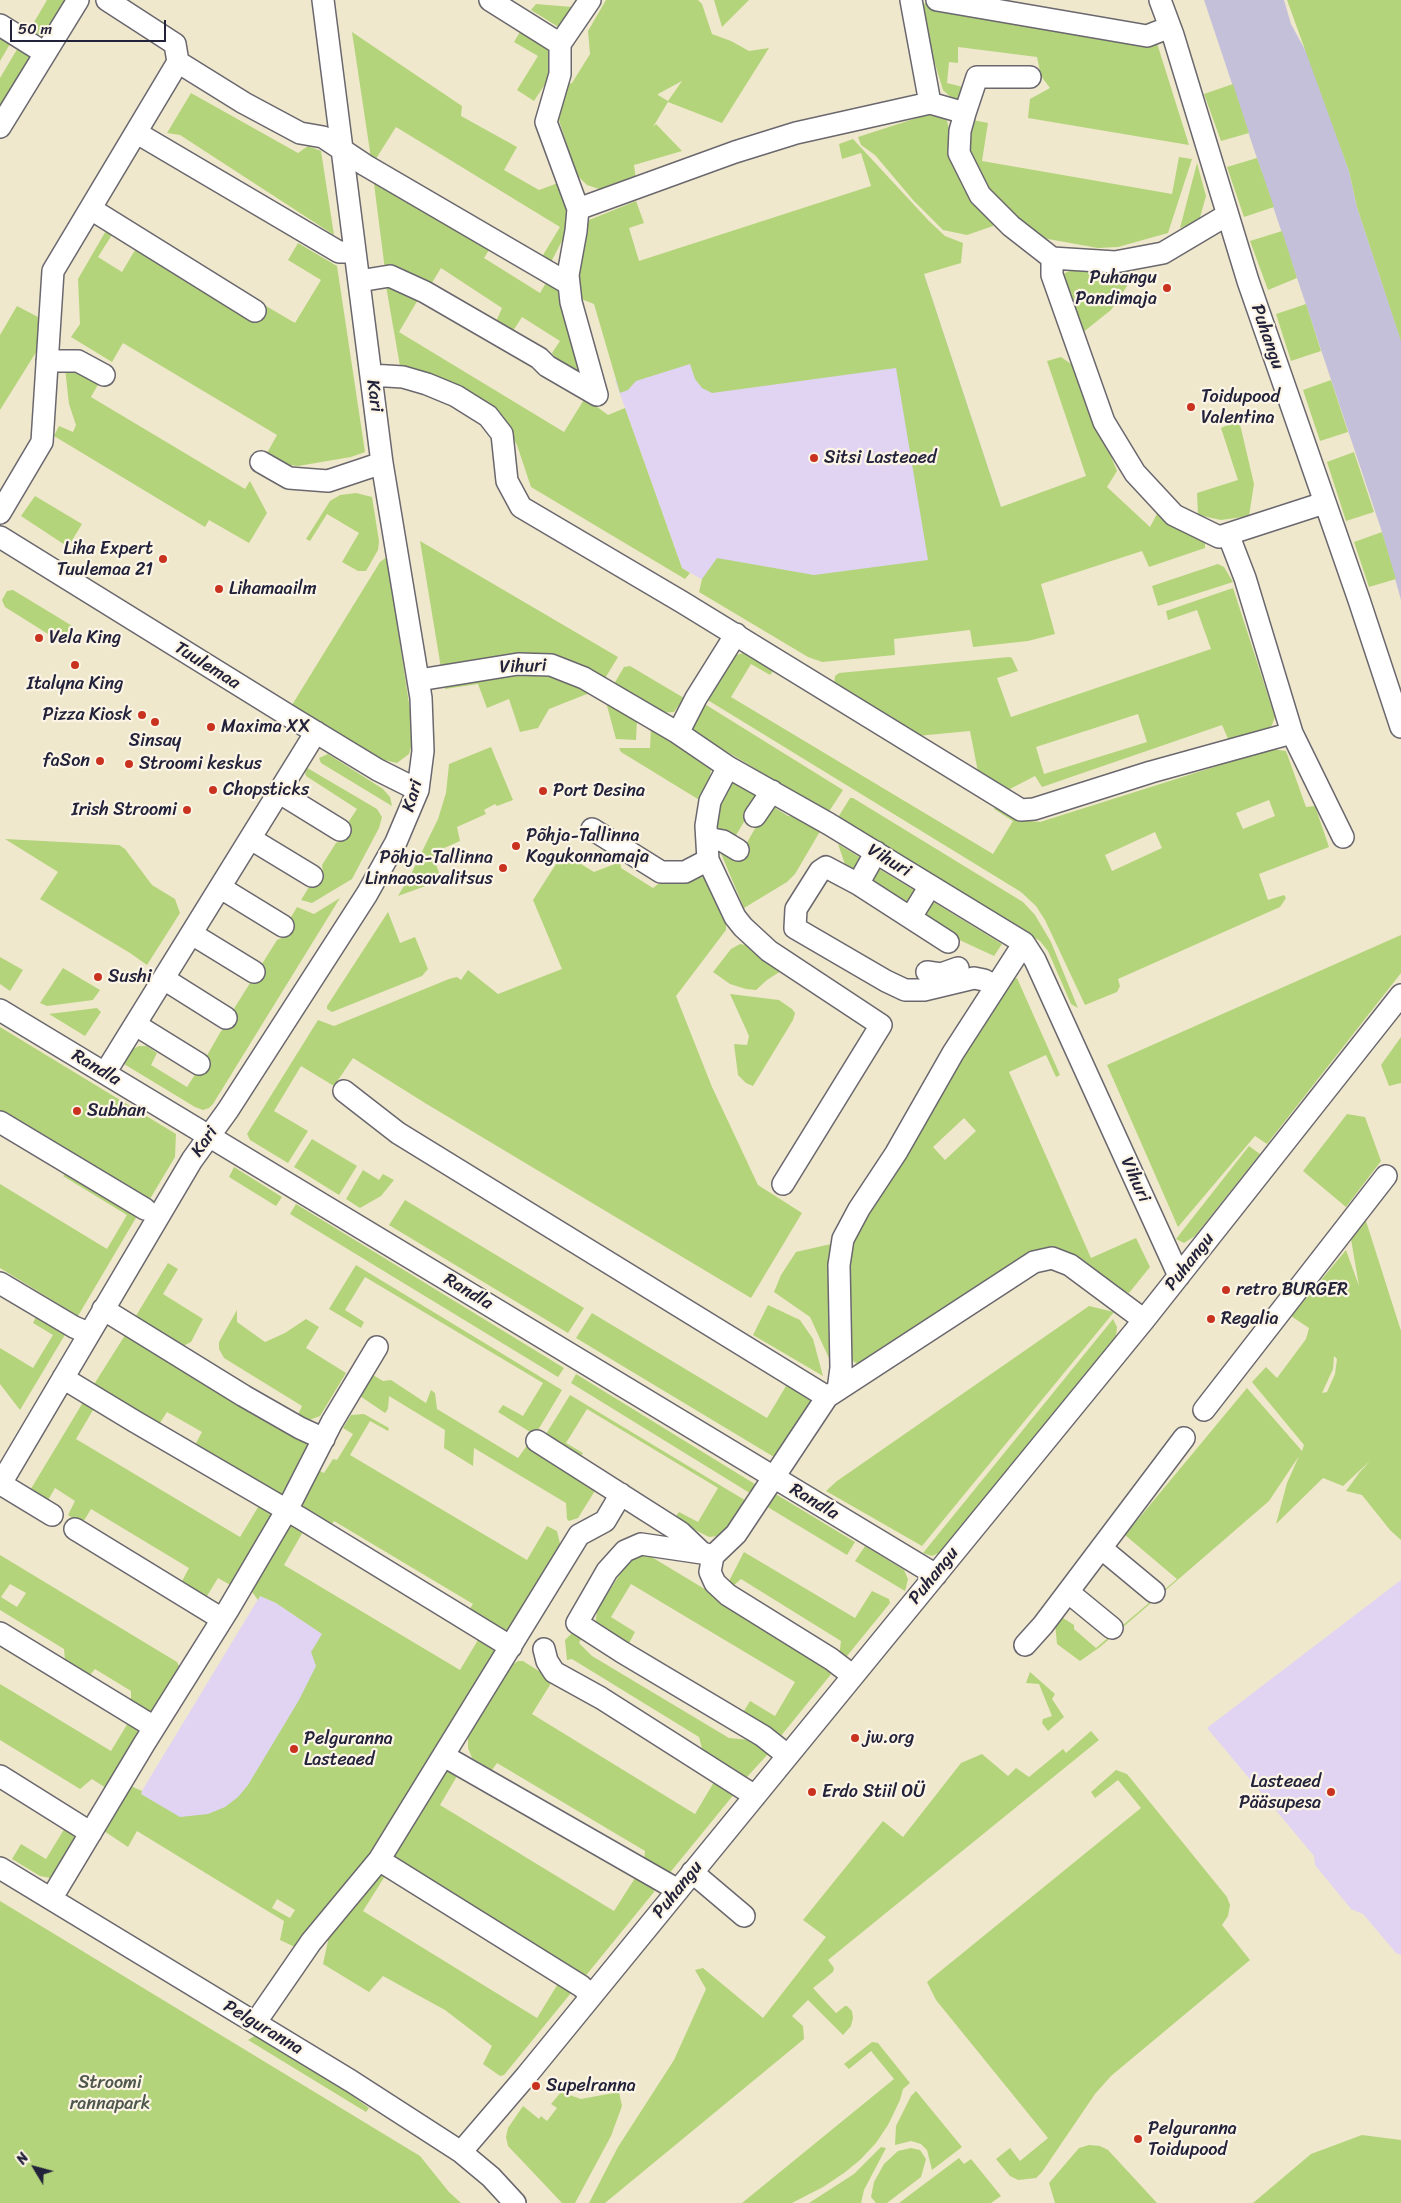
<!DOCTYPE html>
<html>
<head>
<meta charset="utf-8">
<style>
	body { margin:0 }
	#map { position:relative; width:1401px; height:2203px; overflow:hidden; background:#efe8cc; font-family:Sriracha,sans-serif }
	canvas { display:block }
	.north { position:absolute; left:10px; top:2143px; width:50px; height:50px; -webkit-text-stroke:4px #fcf5e5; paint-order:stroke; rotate:307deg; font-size:14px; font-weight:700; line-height:20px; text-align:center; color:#22223b }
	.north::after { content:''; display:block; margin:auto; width:18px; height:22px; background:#22223b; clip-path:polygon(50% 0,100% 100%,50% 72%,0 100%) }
	.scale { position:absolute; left:10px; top:20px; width:156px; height:22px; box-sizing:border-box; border:2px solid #22223b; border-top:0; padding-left:6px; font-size:15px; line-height:18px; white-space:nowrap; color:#22223b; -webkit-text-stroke:4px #fcf5e5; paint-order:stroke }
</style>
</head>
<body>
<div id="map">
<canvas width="1401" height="2203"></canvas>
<div class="north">N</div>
<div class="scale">50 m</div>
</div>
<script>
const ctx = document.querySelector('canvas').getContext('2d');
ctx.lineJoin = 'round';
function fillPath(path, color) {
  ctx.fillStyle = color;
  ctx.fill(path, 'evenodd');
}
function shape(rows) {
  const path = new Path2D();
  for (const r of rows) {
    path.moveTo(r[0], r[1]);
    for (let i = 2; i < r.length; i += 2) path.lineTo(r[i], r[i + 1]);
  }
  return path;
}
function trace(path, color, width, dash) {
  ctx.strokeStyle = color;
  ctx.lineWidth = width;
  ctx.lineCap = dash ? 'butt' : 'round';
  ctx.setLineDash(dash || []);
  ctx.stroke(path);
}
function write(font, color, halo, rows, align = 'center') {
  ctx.font = font + ' Sriracha,sans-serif';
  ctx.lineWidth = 4.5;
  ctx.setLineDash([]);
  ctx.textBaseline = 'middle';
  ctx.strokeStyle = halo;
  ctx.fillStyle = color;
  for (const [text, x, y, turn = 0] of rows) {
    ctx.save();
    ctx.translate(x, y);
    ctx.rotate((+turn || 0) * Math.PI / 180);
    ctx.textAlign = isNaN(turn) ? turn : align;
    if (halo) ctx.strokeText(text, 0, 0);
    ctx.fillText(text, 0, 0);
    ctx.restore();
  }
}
const built = shape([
	[924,274,1035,609,791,630,682,568,615,380],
	[1401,1580,1401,1955,1396,1953,1363,1914,1351,1909,1315,1865,1314,1856,1207,1728],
	[260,1596,276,1603,323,1634,329,1905,140,1794]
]);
const industrial = shape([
	[1204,0,1284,0,1291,24,1310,59,1349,171,1357,207,1401,340,1401,600,1382,532]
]);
const green = shape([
	[47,0,67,0,40,44,26,36],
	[606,0,698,0,702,4,712,34,731,41,749,51,769,48,722,123,668,102,653,127,656,124,682,151,634,165,636,180,602,190,587,185,576,174,558,117,568,84,572,83,590,54,588,31],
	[682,81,668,101,658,95,658,94],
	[714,0,749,0,722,27],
	[1287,0,1401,0,1401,341,1357,207,1349,171],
	[925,3,1141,40,1156,40,1189,145,1028,118,1030,99,1050,88,1041,76,1037,57,958,47,958,63,949,62,947,83,963,87,959,105,943,90,921,18,921,9],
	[536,4,572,7,560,28,531,10],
	[352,32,462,106,461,116,517,147,504,170,539,190,558,183,566,210,567,228,564,237,550,264,540,260,560,227,396,127,372,165],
	[520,32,548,46,553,54,553,72,534,101,517,90,538,56,514,42],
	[0,38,10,44,0,61],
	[19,46,34,55,0,111,0,78],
	[1233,84,1249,133,1221,141,1204,94],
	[191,93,298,153,308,146,321,151,334,235,180,135,167,133],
	[926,115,946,117,961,175,995,220,993,226,967,235,943,230,913,200,875,155,861,145,858,137],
	[973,120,988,123,982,161,1172,194,1179,157,1192,159,1168,233,1118,247,1098,248,1037,237,986,192,964,153],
	[853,139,929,221,945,236,963,243,961,263,924,274,1001,507,1086,476,1047,361,1061,357,1074,366,1117,471,1107,487,1150,527,1158,512,1205,543,1205,548,1149,567,1142,551,1041,584,1055,634,1028,641,973,647,970,630,894,639,895,655,822,662,808,657,699,592,702,579,717,558,814,575,928,560,896,368,712,393,702,388,695,379,690,364,636,381,628,390,620,393,594,304,576,297,574,278,589,220,636,201,644,223,629,228,639,261,871,186,861,153,842,159,839,144],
	[1257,158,1274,207,1244,217,1227,167],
	[1197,163,1206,196,1199,221,1180,228],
	[373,176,491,247,484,258,540,293,547,281,565,294,586,378,562,367,552,353,560,341,522,317,511,334,495,324,502,308,441,268,430,286,385,270],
	[107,229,115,230,98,257,122,272,138,245,261,303,295,323,321,280,288,260,298,243,337,266,365,452,351,457,298,466,282,464,266,455,277,435,123,343,112,362,71,337,80,324,78,279],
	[1282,231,1297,278,1268,290,1250,241],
	[1078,267,1119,272,1128,277,1127,286,1111,310,1082,333,1063,274],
	[386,286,419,298,399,332,564,432,585,398,608,415,625,408,682,568,690,573,685,579,531,487,517,445,505,424,401,372],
	[1306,304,1321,351,1291,361,1276,314],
	[17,306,40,318,43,341,0,410,0,335],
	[65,368,83,370,100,381,91,397,245,489,250,481,267,513,249,543,209,520,205,527,54,436,59,426,73,432,76,425,69,404],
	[1331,380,1348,432,1320,441,1303,390],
	[1239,420,1254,484,1249,516,1221,520,1198,515,1197,493,1238,480,1221,428],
	[1354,452,1374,512,1346,521,1327,462],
	[356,493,372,497,379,541,378,550,366,571,358,571,342,562,359,533,327,514,310,541,306,539,330,501,340,495],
	[35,496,82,524,68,547,21,516],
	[1382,532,1396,579,1369,587,1354,542],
	[420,541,618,657,604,680,570,662,441,668],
	[387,557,414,737,409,754,397,763,380,759,292,705,380,562],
	[1218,564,1224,567,1233,582,1158,606,1152,586],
	[1233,588,1275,717,1272,725,1265,732,1230,743,1222,725,1042,787,1035,776,1008,790,978,772,970,731,917,736,834,684,835,676,839,673,1009,657,1012,658,1018,671,997,678,1011,717,1211,649,1197,610,1168,620,1166,611],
	[1138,714,1147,742,1044,774,1036,747],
	[13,590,74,627,64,644,5,607,2,600,7,591],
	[746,652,775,669,770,675,751,664,731,697,993,854,1013,821,994,809,998,804,1021,820,1040,822,1271,749,1286,751,1306,807,1315,806,1329,847,1259,874,1268,900,1284,895,1286,898,1280,907,1118,979,1120,986,1117,992,1085,1005,1045,920,1036,906,1021,892,706,699,730,657],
	[1269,800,1275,816,1243,829,1236,813],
	[1155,832,1162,848,1112,871,1105,855],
	[630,666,684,698,674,712,660,713,614,684,624,667],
	[533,673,559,675,592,692,549,709,538,728,520,732,509,699,487,708,478,684,445,689,444,684],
	[606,702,637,720,636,740,616,739],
	[703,703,843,790,828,813,693,731,692,723],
	[651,728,708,764,711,770,710,776,701,801,621,752,619,748,650,748],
	[491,747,513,800,497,806,495,804,484,810,486,814,457,827,460,841,442,849,445,858,435,862,442,880,398,896,411,874,438,819,446,793,449,764],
	[328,754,383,789,390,797,392,806,321,763,319,758],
	[304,766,377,809,382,817,379,828,352,879,312,903,301,900,309,887,315,885,323,873,322,865,336,843,343,840,350,827,349,821,357,809,306,776],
	[734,781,746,783,761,800,748,815,732,842,716,834,718,812,722,796,729,785],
	[850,798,853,798,1023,902,1035,915,1051,942,1078,1008,1071,1004,1048,951,1040,941,837,819],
	[769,804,788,816,804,817,822,828,795,874,787,882,744,908,717,844,741,853],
	[5,839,119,845,125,849,152,885,175,899,180,913,147,965,130,953,40,899,58,872],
	[838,844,866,861,849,876],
	[563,853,594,872,620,862,621,868,653,888,658,884,674,880,705,877,726,918,726,930,676,996,712,1087,758,1185,802,1213,751,1298,425,1103,353,1058,334,1086,301,1066,274,1111,308,1131,288,1163,250,1140,247,1134,318,1020,334,1026,449,979,457,977,461,980,468,970,498,994,562,969,533,900],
	[874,866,919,893,908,911,863,884],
	[340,898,213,1104,209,1108,203,1110,195,1107,124,1064,133,1049,139,1046,147,1046,157,1053,151,1065,187,1087,205,1059,221,1031,227,1027,235,1007,277,940,284,937,291,924,290,919,297,907,314,914],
	[927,898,1002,944,994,956,940,931,916,916],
	[388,912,400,943,415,937,428,969,422,976,332,1012,327,1009,327,1006],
	[1401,935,1401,973,1267,1144,1255,1136,1178,1227,1107,1065],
	[740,944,755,947,781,971,767,980,756,990,746,989,730,984,713,972,731,949],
	[0,957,23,970,10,991,0,984],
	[63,968,100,990,93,1000,47,1006,40,1003],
	[1017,978,1060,1075,1056,1077,1046,1055,1009,1072,1091,1258,1136,1238,1150,1267,1129,1293,1116,1288,1061,1253,864,1368,850,1359,848,1260,854,1239,1004,987,1011,980],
	[964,1118,976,1131,945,1160,933,1147],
	[730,994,779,1000,792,1009,795,1013,793,1020,753,1086,746,1083,738,1075,734,1044,747,1045,749,1036],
	[97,1008,101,1012,85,1036,49,1014],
	[0,1027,176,1134,175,1157,147,1204,0,1113],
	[1401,1037,1401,1083,1389,1086,1381,1065],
	[1347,1114,1365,1117,1381,1161,1346,1207,1303,1171],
	[312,1139,357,1166,339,1195,294,1167],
	[1249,1146,1260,1154,1195,1236,1184,1243,1176,1239],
	[234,1167,282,1197,276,1206,229,1177],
	[363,1170,379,1180,383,1174,394,1180,381,1196,360,1208,346,1199],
	[68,1172,137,1216,78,1316,0,1268,0,1184,107,1249,127,1215,63,1176],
	[405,1200,584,1308,568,1333,389,1225],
	[296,1204,564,1368,558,1377,290,1214],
	[1366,1221,1401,1331,1401,1540,1390,1530,1362,1495,1346,1491,1359,1473,1370,1461,1343,1486,1323,1478,1276,1524,1287,1483,1299,1456,1269,1501,1100,1647,1080,1661,1057,1644,1055,1623,1060,1616,1074,1625,1074,1629,1096,1648,1177,1579,1125,1535,1247,1388,1302,1451,1304,1445,1252,1382,1266,1367,1277,1378,1306,1339,1309,1328,1291,1316,1346,1250,1359,1286,1351,1239],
	[1334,1356,1337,1359,1335,1374,1327,1392,1322,1393,1333,1369],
	[831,1244,833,1367,810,1317,774,1292,781,1275,796,1252],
	[168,1263,178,1269,163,1294,203,1319,191,1342,185,1345,178,1345,134,1319],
	[356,1265,562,1390,535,1435,498,1412,503,1405,523,1416,543,1383,365,1277,345,1310,364,1322,361,1328,329,1309],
	[768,1305,800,1320,813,1339,823,1376,753,1335],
	[1089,1306,1114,1312,922,1546,826,1491,837,1481],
	[237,1310,237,1322,265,1342,285,1333,306,1319,319,1327,306,1348,346,1373,320,1416,304,1422,296,1419,302,1406,224,1358,219,1349,219,1342],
	[592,1313,767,1418,789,1381,812,1392,811,1403,774,1457,576,1338],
	[37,1315,66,1333,20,1410,0,1384,0,1348,33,1368,53,1335,33,1323],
	[1113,1319,1117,1327,1116,1336,941,1552,932,1556,923,1553],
	[127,1332,310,1444,283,1501,194,1447,202,1432,167,1412,158,1426,93,1386],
	[576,1374,758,1486,753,1495,571,1383],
	[373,1375,383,1381,391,1380,426,1403,431,1390,435,1393,437,1409,518,1458,528,1444,598,1486,578,1518,569,1521,567,1519,566,1503,474,1448,473,1466,444,1448,445,1430,389,1396,388,1409,385,1413,360,1396],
	[570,1395,748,1502,732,1529,719,1536,709,1537,674,1519,679,1512,698,1522,718,1488,587,1409,566,1443,583,1453,578,1461,543,1439],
	[85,1399,96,1405,76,1439,240,1537,260,1504,274,1516,232,1586,218,1578,207,1596,221,1605,213,1607,179,1587,189,1568,91,1509,82,1524,68,1515,75,1501,55,1488,47,1502,29,1492],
	[364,1414,389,1428,388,1431,370,1421,350,1455,527,1560,547,1526,557,1531,561,1548,508,1633,469,1610,473,1604,334,1521,328,1530,299,1510,318,1470,324,1473,333,1459,337,1460,353,1434,343,1428,351,1415],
	[774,1493,855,1542,847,1555,766,1506],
	[288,1521,304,1530,284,1565,460,1670,481,1635,498,1649,389,1832,297,1948,280,1940,284,1921,137,1831,128,1847,101,1829,131,1786,142,1791,141,1794,180,1817,208,1814,225,1807,238,1797,248,1785,299,1700,316,1666,311,1652,322,1634,276,1603,260,1596,258,1600,250,1589],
	[277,1899,295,1910,290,1918,272,1908],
	[865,1546,904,1570,908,1579,905,1591,855,1561],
	[744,1552,855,1618,872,1591,889,1599,890,1603,847,1656,839,1658,841,1641,741,1579,731,1588,729,1581],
	[0,1555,177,1662,181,1670,156,1713,146,1715,131,1708,131,1691,95,1669,90,1675,65,1660,64,1649,0,1610],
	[10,1584,26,1593,17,1607,1,1597],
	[643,1555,650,1556,827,1663,832,1673,780,1737,741,1716,750,1701,775,1716,795,1682,631,1584,611,1617,635,1632,627,1647,595,1628,597,1610,627,1563],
	[577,1632,583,1635,579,1643,592,1656,729,1738,760,1741,766,1747,768,1754,746,1778,704,1756,699,1737,572,1659,567,1660,565,1640,572,1633],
	[518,1661,523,1661,553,1680,532,1714,695,1814,717,1777,735,1793,668,1875,644,1861,645,1851,497,1763,492,1770,472,1758,468,1748,468,1737,512,1665],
	[1030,1672,1055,1694,1052,1699,1064,1717,1048,1731,1042,1723,1043,1719,1052,1716,1039,1684,1026,1683],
	[0,1684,111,1751,131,1718,142,1730,106,1788,92,1779,80,1789,0,1740],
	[1091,1731,1099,1740,828,1960,834,1968,833,1972,813,1988,836,2013,845,2006,847,2006,852,2011,853,2018,851,2026,843,2035,808,2000,792,2016,803,2026,804,2039,605,2203,589,2203,618,2147,674,2060,706,1989,695,1970,703,1968,763,2018,826,1937,803,1920,883,1821,903,1837,961,1763,982,1754,1008,1776,1016,1768,1029,1777,1063,1749,1066,1753],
	[453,1767,460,1771,440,1805,614,1911,635,1878,654,1889,654,1892,583,1979,571,1975,574,1969,398,1863,394,1856,447,1770],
	[1116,1770,1127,1774,1227,1897,1230,1905,1228,1916,1222,1925,1250,1960,1111,2076,1095,2094,1042,2172,1036,2178,1018,2180,1010,2176,996,2159,1010,2148,1020,2161,1048,2138,936,2000,927,1982,1141,1808,1118,1780,1095,1798,1091,1792],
	[66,1826,81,1835,55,1879,40,1876,12,1859,21,1844,46,1859],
	[381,1875,385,1876,363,1911,537,2018,559,1982,569,1989,571,1993,504,2075,500,2076,483,2064,492,2046,445,2010,383,1976,369,1992,323,1964,328,1941,326,1938,377,1876],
	[0,1901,420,2156,449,2192,461,2203,0,2203],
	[256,2035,342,2088,369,2108,366,2112,248,2040],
	[872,2042,878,2043,910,2083,903,2089,900,2100,888,2125,876,2143,860,2160,844,2173,823,2187,792,2203,742,2203,894,2079,871,2051,849,2069,844,2064],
	[916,2091,962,2147,932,2170,927,2150,921,2144,911,2141,895,2145,896,2126,911,2096],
	[561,2092,581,2099,619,2092,622,2106,611,2136,575,2203,562,2203,508,2146,506,2137,508,2128,523,2106,539,2119,541,2116,547,2121,557,2108,551,2104],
	[1362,2135,1401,2140,1401,2203,1253,2203,1311,2154],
	[1089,2145,1100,2146,1108,2150,1157,2203,1055,2203,1049,2183,1079,2148],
	[881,2147,886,2148,864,2190,861,2203,809,2203,854,2174],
	[911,2148,920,2150,926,2159,921,2177,887,2203,876,2203,871,2197,874,2182,884,2164,898,2151],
	[959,2158,964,2164,971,2159,1001,2196,991,2203,899,2203]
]);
const minor = shape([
	[107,0,175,44,178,62,244,103,300,133,323,137,365,165,569,284],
	[490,0,560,44,590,0],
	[911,0,930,103],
	[937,0,1147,36,1170,27],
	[1160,0,1173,35,1248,281,1359,600,1401,727],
	[0,25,45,53],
	[560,44,560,74,546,122,578,209,735,152,796,133,930,103,965,113,960,131,959,153,980,195,1011,226,1052,258,1115,262,1163,253,1227,215],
	[965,113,977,77,1030,77],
	[0,127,78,0],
	[137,133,339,252,355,252],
	[91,209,255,311],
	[1052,258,1052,275,1104,422,1135,473,1174,515,1219,537,1324,503],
	[359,281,390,276,425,292,539,358,547,366,597,395,571,302,568,275,576,231,578,209],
	[47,361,78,361,104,375],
	[371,375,403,377,427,384,456,396,488,416,502,434,507,481,521,507,682,602,1021,810,1034,809,1151,772,1292,733],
	[261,462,289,478,328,481,382,463],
	[0,513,42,442,53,271,178,62],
	[1228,534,1245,578,1292,733,1343,837],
	[0,537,294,719,378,770,418,790],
	[419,680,518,664,551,665,584,678,678,733,728,767,829,824,1024,943,1035,960,1179,1276],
	[678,733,696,698,736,634],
	[728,767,710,801,706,826,708,860,735,917,743,927,769,951,881,1025,783,1184],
	[280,793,340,830],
	[755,816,772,791],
	[592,829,661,872,685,872,708,860],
	[707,838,723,841,738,850],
	[251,839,312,876],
	[858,884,876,852],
	[221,888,283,926],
	[911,917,930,886],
	[192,934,254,972],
	[948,942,858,884,826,867,820,871,796,909,795,928,886,981,905,990,924,990,974,978,984,980,995,986],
	[927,972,941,974,958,968],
	[164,979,226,1018],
	[0,1010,936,1575],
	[136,1025,199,1064],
	[105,1073,316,732],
	[344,1091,398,1133,827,1397],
	[0,1122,145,1209],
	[0,1283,74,1327,88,1333],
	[103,1309,244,1396,300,1428,324,1439],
	[63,1378,134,1421,302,1519,511,1647],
	[838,1390,841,1368,839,1265,843,1239,859,1209,896,1153,953,1053,1024,943],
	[1204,1410,1386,1176],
	[537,1441,680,1532,702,1553,713,1556,736,1534,827,1397,1034,1262,1052,1258,1070,1265,1144,1320],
	[1,1484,52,1515],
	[0,1485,192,1160,228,1110,367,894,396,842,418,790,423,751,421,698,382,463,323,0],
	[75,1529,222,1619],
	[1101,1548,1154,1592],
	[702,1553,641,1544,625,1551,607,1571,577,1623,622,1652,763,1736,787,1755],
	[713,1556,710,1572,715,1583,728,1595,831,1659,852,1675],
	[1068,1592,1112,1628],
	[0,1633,154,1727],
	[1025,1645,1043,1625,1184,1438],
	[544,1649,547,1661,554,1672,601,1698,755,1796],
	[444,1756,678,1890],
	[0,1776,91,1833],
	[379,1860,581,1986,591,1995],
	[0,1868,351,2081,461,2152,491,2177,515,2203],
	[692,1872,744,1916],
	[57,1889,144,1744,228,1610,288,1508,332,1422,377,1347],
	[262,2013,311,1942,379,1860,579,1535,605,1521,621,1494],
	[461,2152,527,2075,1144,1320,1401,995]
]);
const markers = [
	[1167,288,5,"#c8321e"],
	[1191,407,5,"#c8321e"],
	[814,458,5,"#c8321e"],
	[163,559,5,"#c8321e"],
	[219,589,5,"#c8321e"],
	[39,638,5,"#c8321e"],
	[75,665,5,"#c8321e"],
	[142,715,5,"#c8321e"],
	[155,722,5,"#c8321e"],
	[211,727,5,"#c8321e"],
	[100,761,5,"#c8321e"],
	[129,764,5,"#c8321e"],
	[213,790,5,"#c8321e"],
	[543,791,5,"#c8321e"],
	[187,810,5,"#c8321e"],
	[516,846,5,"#c8321e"],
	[503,868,5,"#c8321e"],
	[98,977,5,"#c8321e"],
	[77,1111,5,"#c8321e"],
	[1226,1290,5,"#c8321e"],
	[1211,1319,5,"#c8321e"],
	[855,1738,5,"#c8321e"],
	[294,1749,5,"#c8321e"],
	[812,1792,5,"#c8321e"],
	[1331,1792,5,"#c8321e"],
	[536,2086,5,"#c8321e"],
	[1138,2139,5,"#c8321e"]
];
const poiNames = [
	["Puhangu",1157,278,"right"],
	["Pandimaja",1157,299,"right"],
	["Toidupood",1201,397],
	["Valentina",1201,418],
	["Sitsi Lasteaed",824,458],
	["Liha Expert",153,549,"right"],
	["Tuulemaa 21",153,570,"right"],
	["Lihamaailm",229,589],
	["Vela King",49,638],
	["Italyna King",75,684,"center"],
	["Pizza Kiosk",132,715,"right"],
	["Maxima XX",221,727],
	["Sinsay",155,741,"center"],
	["faSon",90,761,"right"],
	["Stroomi keskus",139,764],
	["Chopsticks",223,790],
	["Port Desina",553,791],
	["Irish Stroomi",177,810,"right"],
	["Põhja-Tallinna",526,836],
	["Kogukonnamaja",526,857],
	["Põhja-Tallinna",493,858,"right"],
	["Linnaosavalitsus",493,879,"right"],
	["Sushi",108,977],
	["Subhan",87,1111],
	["retro BURGER",1236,1290],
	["Regalia",1221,1319],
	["jw.org",865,1738],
	["Pelguranna",304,1739],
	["Lasteaed",304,1760],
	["Lasteaed",1321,1782,"right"],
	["Pääsupesa",1321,1803,"right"],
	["Erdo Stiil OÜ",822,1792],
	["Supelranna",546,2086],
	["Pelguranna",1148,2129],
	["Toidupood",1148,2150]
];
const streetNames = [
	["Puhangu",1267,337,71],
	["Kari",374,396,82],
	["Tuulemaa",207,666,32],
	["Vihuri",523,667,-2],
	["Kari",413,796,-74],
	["Vihuri",889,861,31],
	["Randla",96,1068,31],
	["Kari",205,1142,-55],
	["Vihuri",1135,1180,66],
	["Puhangu",1190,1262,-52],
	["Randla",468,1292,31],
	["Randla",814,1502,31],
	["Puhangu",934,1576,-51],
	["Puhangu",678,1890,-51],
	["Pelguranna",263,2028,31]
];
const parkNames = [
	["Stroomi",110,2083],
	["rannapark",110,2104]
];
fillPath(built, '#e1d4f3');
fillPath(industrial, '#c5c0da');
fillPath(green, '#b4d47b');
trace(minor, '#6a676e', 24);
trace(minor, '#fff', 21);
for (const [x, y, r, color] of markers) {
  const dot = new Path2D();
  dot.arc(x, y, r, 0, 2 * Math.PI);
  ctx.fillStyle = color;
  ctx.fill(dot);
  trace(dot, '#fcf5e5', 2);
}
write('18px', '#22223b', '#fcf5e5', poiNames, 'left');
write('18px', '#22223b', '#fcf5e5', streetNames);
write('18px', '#4e574e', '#fcf5e5', parkNames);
</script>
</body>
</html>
